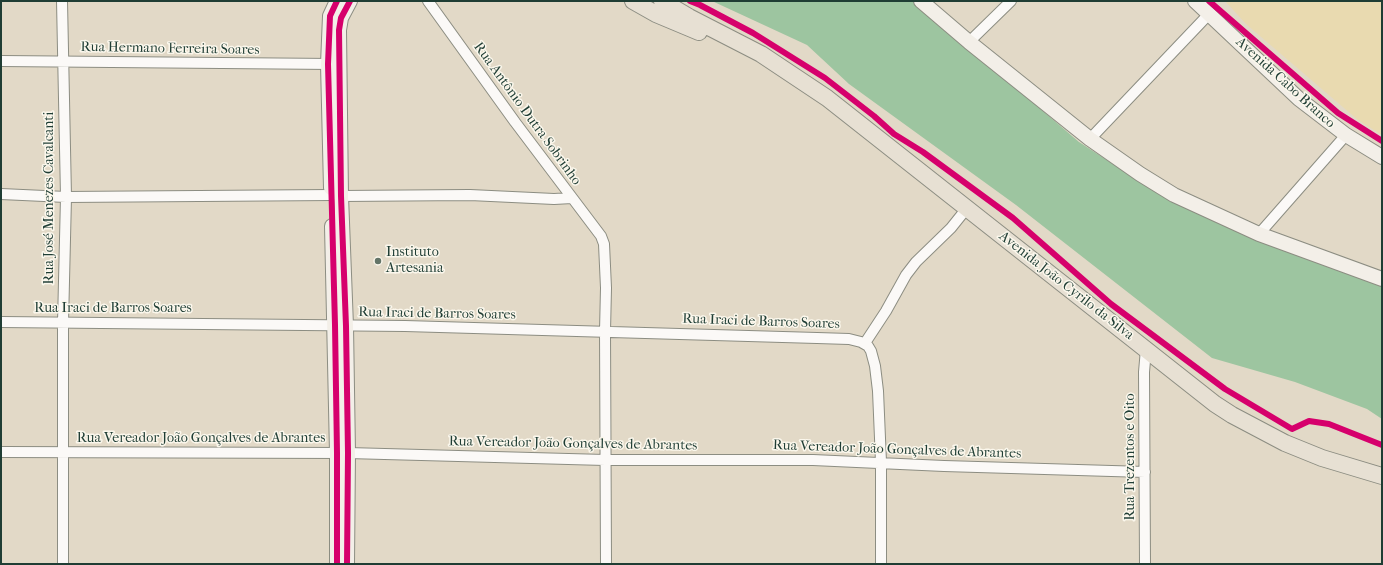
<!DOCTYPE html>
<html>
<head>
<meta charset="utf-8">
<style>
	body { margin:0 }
	#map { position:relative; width:1383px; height:565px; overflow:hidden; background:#e2d9c7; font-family:"IM FELL French Canon",serif }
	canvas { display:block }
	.frame { position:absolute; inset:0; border:2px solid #1f3d34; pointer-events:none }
</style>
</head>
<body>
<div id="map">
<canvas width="1383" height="565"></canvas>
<div class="frame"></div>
</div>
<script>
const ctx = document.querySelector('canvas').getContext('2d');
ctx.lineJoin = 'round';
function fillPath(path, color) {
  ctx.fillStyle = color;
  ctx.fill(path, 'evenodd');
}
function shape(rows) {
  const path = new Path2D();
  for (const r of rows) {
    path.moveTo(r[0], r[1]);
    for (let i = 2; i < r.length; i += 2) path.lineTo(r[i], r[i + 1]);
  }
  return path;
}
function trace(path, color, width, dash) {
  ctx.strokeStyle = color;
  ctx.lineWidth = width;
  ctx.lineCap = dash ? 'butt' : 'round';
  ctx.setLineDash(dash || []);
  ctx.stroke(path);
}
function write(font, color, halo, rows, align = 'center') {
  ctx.font = font + ' "IM FELL French Canon",serif';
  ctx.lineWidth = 3;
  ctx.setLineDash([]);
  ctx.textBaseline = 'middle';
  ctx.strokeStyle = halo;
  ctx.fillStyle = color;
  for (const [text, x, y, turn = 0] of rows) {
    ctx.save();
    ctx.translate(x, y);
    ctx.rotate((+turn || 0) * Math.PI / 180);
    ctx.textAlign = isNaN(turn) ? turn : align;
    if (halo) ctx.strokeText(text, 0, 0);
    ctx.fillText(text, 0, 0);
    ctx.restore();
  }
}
const forest = shape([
	[712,1,915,1,1079,142,1170,201,1234,230,1382,287,1382,419,1367,409,1295,382,1212,358,1016,205,849,84,807,45]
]);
const sand = shape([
	[1225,1,1382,1,1382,135,1358,120,1246,24]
]);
const minor = shape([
	[62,1,66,197,63,323,63,564],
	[428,1,515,122,601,236,604,244,606,288,605,331,606,564],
	[969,42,1011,1],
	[1,61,333,64],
	[1090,139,1209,14],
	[1,194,66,197,332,195],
	[341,196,470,195,554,199,572,198],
	[1259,234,1346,135],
	[1,322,405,326,817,338,849,339,861,342,868,346,871,351,875,366,878,391,881,462,881,564],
	[865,343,886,311,906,275,916,262,951,228,967,208],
	[1,452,348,453,605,460,813,460,944,466,1145,472],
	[1145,564,1144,372,1146,349]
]);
const secondary = shape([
	[921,1,969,42,1090,139,1140,174,1174,195,1259,234,1382,279],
	[1195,1,1299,99,1346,135,1382,157],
	[331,188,328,64,330,16,337,1],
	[332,226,337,453,337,564],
	[347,564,348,453,346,326,341,196,339,30,341,18,350,1]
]);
const primary = shape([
	[633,1,656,14,699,32],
	[662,1,689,17,761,54,827,98,1215,404,1232,415,1285,443,1322,458,1382,476]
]);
const cycleway = shape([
	[337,1,330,16,328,64,335,325,337,453,337,564],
	[690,1,700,5,753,33,825,78,874,116,894,134,923,152,1013,218,1111,304,1225,389,1292,429,1309,421,1329,424,1382,445],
	[1209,1,1338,113,1382,141],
	[347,564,348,453,346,326,341,196,339,30,341,18,350,1]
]);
const markers = [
	[378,261,4,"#637467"]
];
const streetNames = [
	["Rua Hermano Ferreira Soares",170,49,1],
	["Avenida Cabo Branco",1285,83,42],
	["Rua Antônio Dutra Sobrinho",527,114,54],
	["Rua José Menezes Cavalcanti",50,198,-90],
	["Avenida João Cyrilo da Silva",1066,286,38],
	["Rua Iraci de Barros Soares",113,309],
	["Rua Iraci de Barros Soares",437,314,1],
	["Rua Iraci de Barros Soares",761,322,2],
	["Rua Vereador João Gonçalves de Abrantes",201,439],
	["Rua Vereador João Gonçalves de Abrantes",573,444,1],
	["Rua Vereador João Gonçalves de Abrantes",897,450,2],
	["Rua Trezentos e Oito",1131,457,-90]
];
const poiNames = [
	["Instituto",386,253],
	["Artesania",386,269]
];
fillPath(forest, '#9dc5a0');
fillPath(sand, '#e9dab0');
trace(minor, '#8c8d82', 12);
trace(secondary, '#8c8d82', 16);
trace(primary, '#8c8d82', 18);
trace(minor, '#fbf9f7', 10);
trace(secondary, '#f3efe8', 14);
trace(primary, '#e7e0d3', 16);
trace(cycleway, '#d6006c', 6);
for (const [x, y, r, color] of markers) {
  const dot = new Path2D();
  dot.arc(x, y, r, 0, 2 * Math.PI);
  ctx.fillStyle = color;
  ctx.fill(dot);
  trace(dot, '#fbf7ec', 1.5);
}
write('14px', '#1f3d34', '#fbf7ec', streetNames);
write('14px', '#1f3d34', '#fbf7ec', poiNames, 'left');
</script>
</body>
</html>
